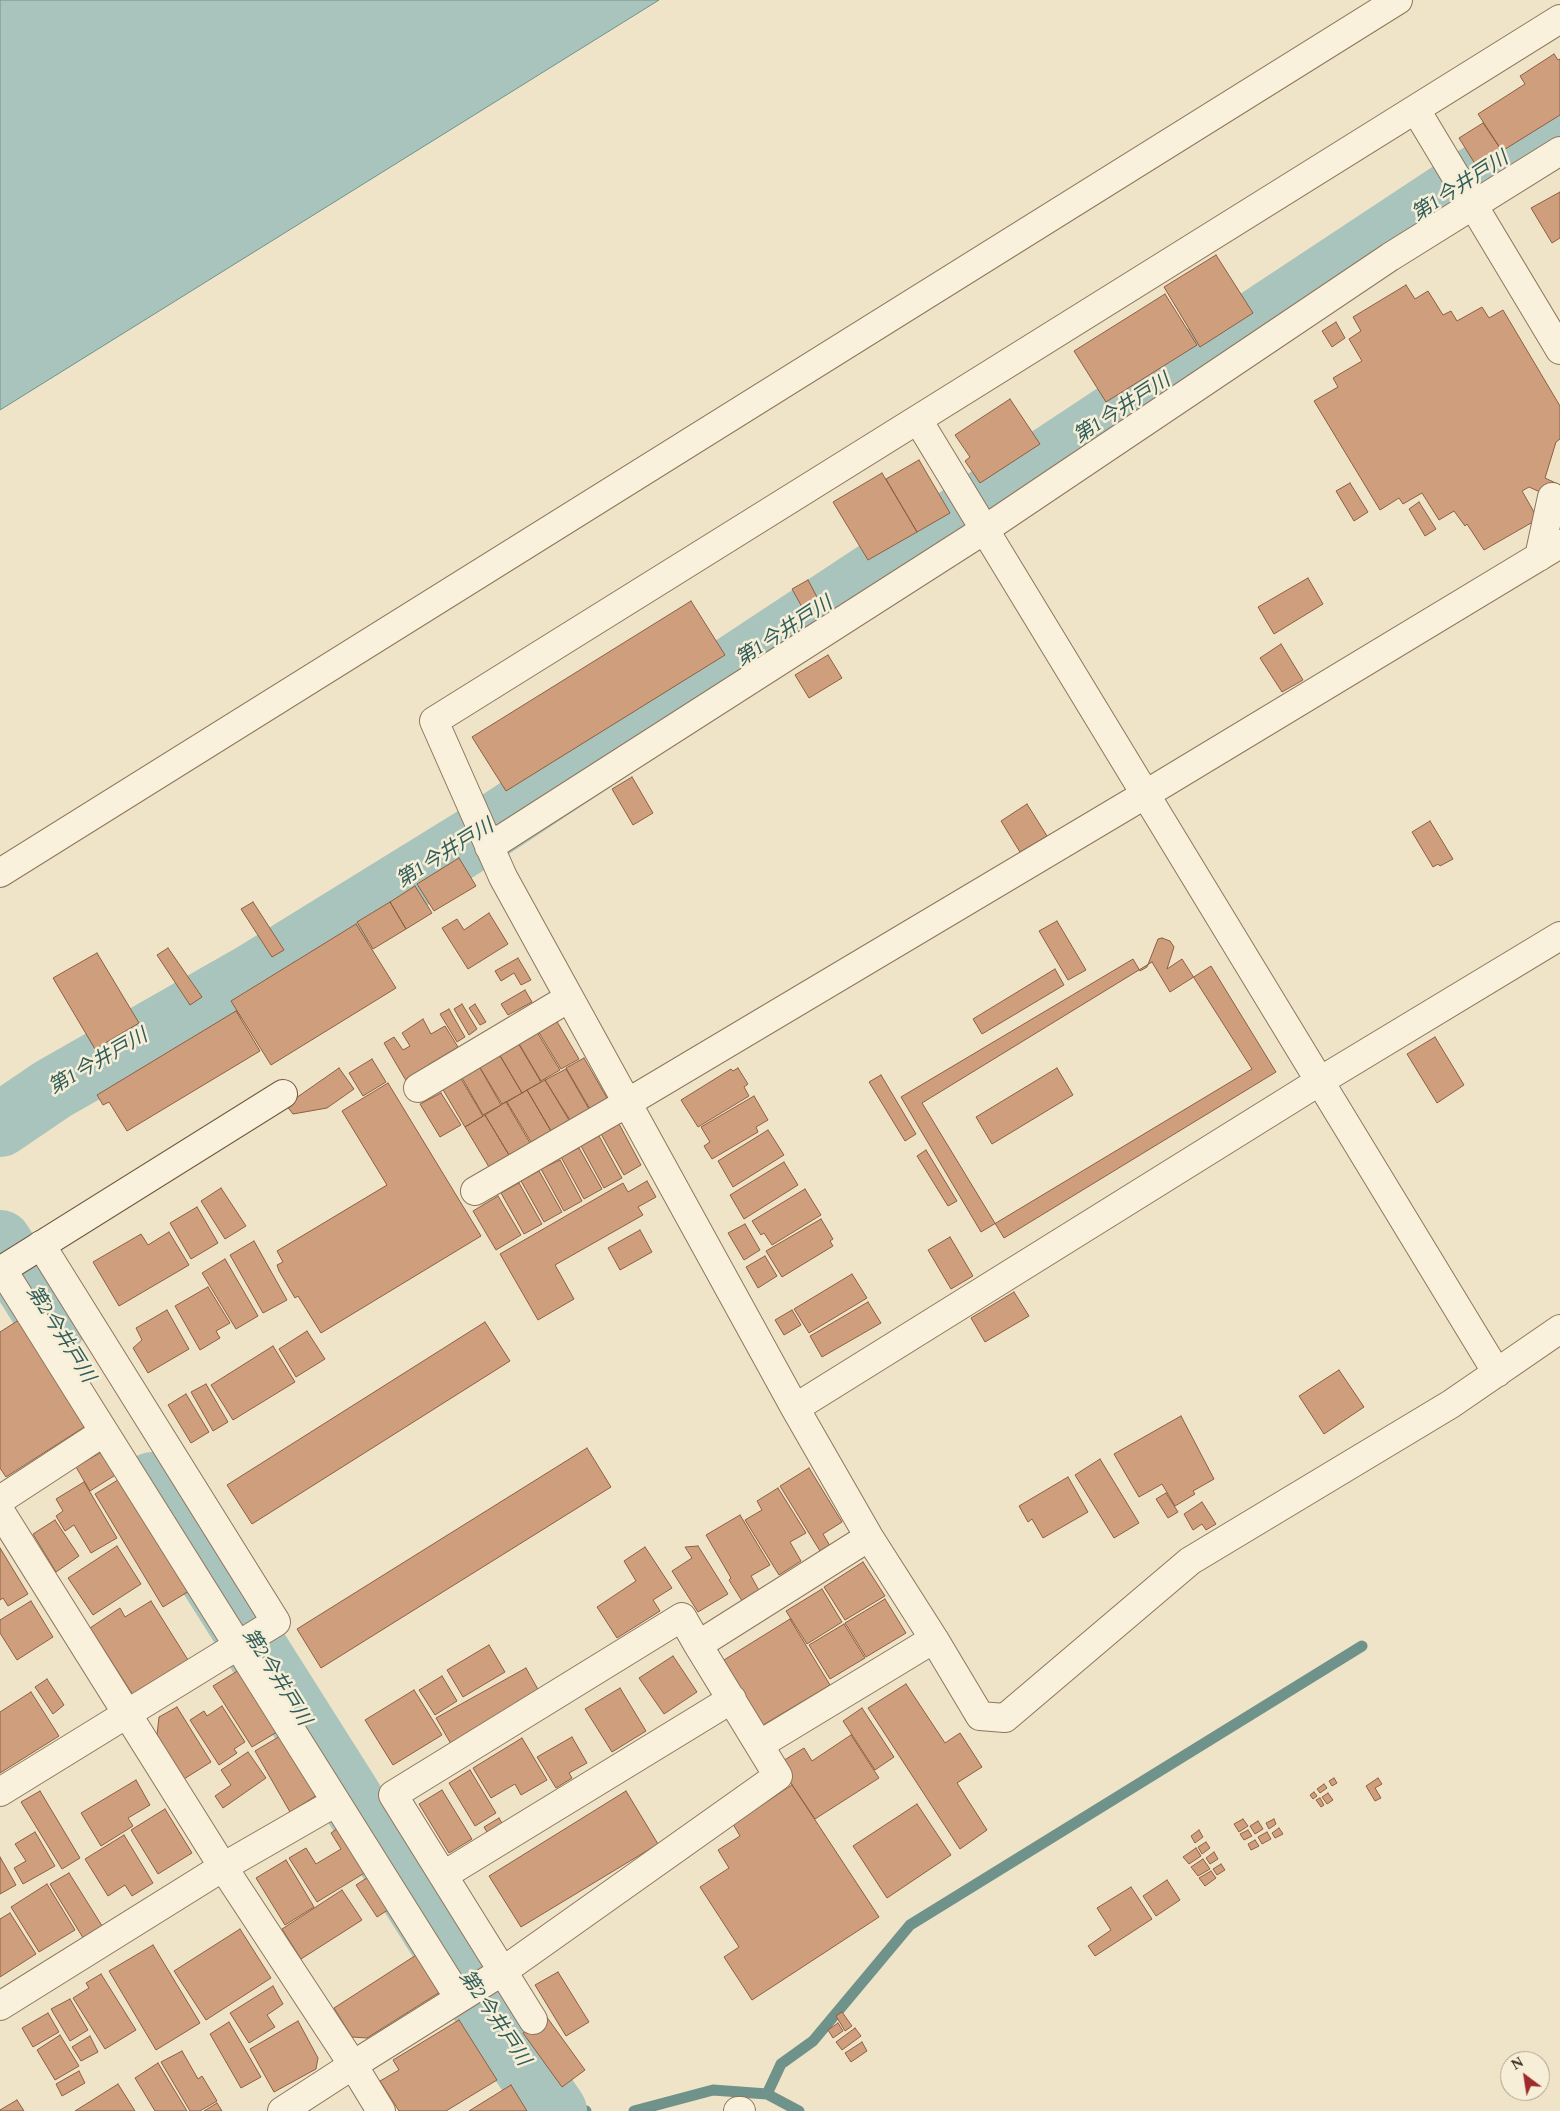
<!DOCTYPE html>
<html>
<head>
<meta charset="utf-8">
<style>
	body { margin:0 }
	#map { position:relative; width:1560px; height:2111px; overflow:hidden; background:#f0e4c8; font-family:Spectral,serif }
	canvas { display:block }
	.north { position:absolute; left:1500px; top:2051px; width:50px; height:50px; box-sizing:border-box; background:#f7eed8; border:1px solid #ada18e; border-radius:50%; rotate:329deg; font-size:14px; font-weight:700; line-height:20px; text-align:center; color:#3d2e20 }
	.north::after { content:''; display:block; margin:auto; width:18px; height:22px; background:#9e2a2b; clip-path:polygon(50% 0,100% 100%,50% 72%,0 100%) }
</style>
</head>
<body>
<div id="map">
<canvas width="1560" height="2111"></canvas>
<div class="north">N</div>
</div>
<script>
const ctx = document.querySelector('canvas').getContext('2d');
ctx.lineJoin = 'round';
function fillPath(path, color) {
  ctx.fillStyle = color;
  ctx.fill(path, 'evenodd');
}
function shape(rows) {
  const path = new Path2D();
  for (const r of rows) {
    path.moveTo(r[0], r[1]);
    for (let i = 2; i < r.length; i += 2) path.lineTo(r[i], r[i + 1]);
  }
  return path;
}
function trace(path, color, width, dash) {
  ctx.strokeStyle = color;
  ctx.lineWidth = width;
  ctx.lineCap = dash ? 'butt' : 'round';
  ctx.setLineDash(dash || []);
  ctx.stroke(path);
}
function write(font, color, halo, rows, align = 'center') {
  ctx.font = font + ' Spectral,"Noto Sans JP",serif';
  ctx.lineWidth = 5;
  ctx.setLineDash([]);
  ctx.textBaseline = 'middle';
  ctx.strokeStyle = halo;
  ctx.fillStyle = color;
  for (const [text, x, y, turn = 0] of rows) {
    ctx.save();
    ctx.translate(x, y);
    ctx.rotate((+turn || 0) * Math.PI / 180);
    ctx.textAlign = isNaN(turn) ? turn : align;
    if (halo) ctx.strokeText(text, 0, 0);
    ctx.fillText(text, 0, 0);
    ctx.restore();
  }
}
const water = shape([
	[0,0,659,0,0,410,0,0]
]);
const stream = shape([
	[767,2094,781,2064,813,2041,910,1925,1362,1646],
	[554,2108,586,2111],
	[634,2111,713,2090,767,2094,799,2111]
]);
const river = shape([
	[0,1125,53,1089,255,974,472,840,1451,193,1560,126],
	[0,1242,53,1326],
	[152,1484,461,1973,555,2111]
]);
const building = shape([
	[1554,54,1558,60,1560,59,1560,115,1502,151,1478,114,1525,84,1520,76,1554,54],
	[1483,123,1502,151,1477,167,1459,138,1483,123],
	[1560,192,1560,238,1552,243,1531,208,1560,192],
	[1216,255,1253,313,1200,347,1164,287,1216,255],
	[1406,285,1415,299,1428,291,1443,315,1451,311,1457,321,1482,307,1489,318,1503,310,1560,406,1560,439,1556,442,1545,478,1560,485,1560,501,1529,487,1522,491,1538,519,1484,550,1467,524,1465,526,1454,511,1439,520,1422,493,1403,504,1399,498,1380,510,1314,401,1338,387,1333,378,1362,361,1349,339,1361,331,1353,317,1406,285],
	[1165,294,1197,345,1106,402,1074,351,1165,294],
	[1336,322,1345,338,1332,347,1322,331,1336,322],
	[1010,399,1040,444,980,483,965,461,970,457,955,435,1010,399],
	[919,460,950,513,917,532,886,479,919,460],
	[882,473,917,532,868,560,833,502,882,473],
	[1350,483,1368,512,1354,521,1336,491,1350,483],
	[1419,502,1436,529,1425,536,1409,509,1419,502],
	[1308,578,1323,604,1274,634,1258,607,1308,578],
	[808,580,817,597,802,607,792,589,808,580],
	[691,601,725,655,506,791,472,737,691,601],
	[1281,644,1303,680,1282,692,1260,658,1281,644],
	[828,655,842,678,809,698,795,675,828,655],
	[632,777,653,813,633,825,612,789,632,777],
	[1027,804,1047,836,1020,852,1001,821,1027,804],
	[1430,821,1453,859,1440,866,1438,864,1433,867,1412,832,1430,821],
	[459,858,476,886,434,911,417,884,459,858],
	[415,886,432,913,406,929,390,902,415,886],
	[253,902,284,950,272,957,241,909,253,902],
	[390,902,406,929,373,949,357,922,390,902],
	[489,913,508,944,468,969,442,928,457,919,464,930,489,913],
	[1057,921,1086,970,1068,980,1039,931,1057,921],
	[356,924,396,988,271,1065,231,1001,356,924],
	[1162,938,1170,941,1174,947,1167,969,1182,959,1252,1069,981,1232,901,1097,1133,959,1140,971,1147,967,1158,939,1162,938],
	[1057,1068,1073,1095,992,1144,976,1117,1057,1068],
	[168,948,202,997,190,1005,157,955,168,948],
	[97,953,139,1023,95,1049,53,978,97,953],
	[518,958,531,980,521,985,514,973,501,981,495,971,518,958],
	[1152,962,1170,992,1211,966,1276,1072,1004,1238,922,1103,1152,962],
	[1055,969,1064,985,982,1034,973,1019,1055,969],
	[525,990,532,1002,508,1015,501,1004,525,990],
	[462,1004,477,1029,469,1035,454,1009,462,1004],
	[475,1004,486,1022,480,1025,469,1008,475,1004],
	[449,1009,465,1037,457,1042,440,1014,449,1009],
	[236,1011,260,1051,127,1131,109,1102,103,1105,97,1095,236,1011],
	[423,1019,431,1034,445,1026,458,1047,428,1065,430,1069,408,1084,384,1043,394,1037,403,1050,410,1046,402,1033,423,1019],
	[556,1020,579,1059,561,1069,538,1031,556,1020],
	[537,1032,560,1070,541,1081,518,1042,537,1032],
	[1435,1037,1464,1085,1437,1103,1407,1054,1435,1037],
	[518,1043,541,1082,522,1093,499,1054,518,1043],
	[499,1054,522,1093,502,1104,479,1066,499,1054],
	[584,1058,607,1098,590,1109,566,1068,584,1058],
	[372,1059,386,1082,363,1096,349,1073,372,1059],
	[479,1066,501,1105,483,1115,461,1076,479,1066],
	[339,1068,354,1089,327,1108,293,1114,286,1105,339,1068],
	[738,1068,748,1084,744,1087,749,1096,698,1127,681,1100,731,1069,733,1071,738,1068],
	[566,1069,589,1109,570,1120,545,1080,566,1069],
	[881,1075,916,1134,905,1141,869,1082,881,1075],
	[460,1077,483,1116,465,1127,442,1088,460,1077],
	[545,1080,569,1120,551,1131,527,1090,545,1080],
	[388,1083,481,1236,321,1333,298,1296,295,1298,279,1271,277,1265,283,1262,277,1251,387,1185,342,1111,388,1083],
	[527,1090,551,1131,531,1142,507,1102,527,1090],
	[441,1093,461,1125,440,1137,420,1104,441,1093],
	[754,1096,768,1120,756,1127,758,1132,712,1159,704,1146,710,1142,701,1127,754,1096],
	[506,1102,530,1143,509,1155,485,1115,506,1102],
	[485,1115,509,1155,489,1167,465,1127,485,1115],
	[619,1124,641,1165,624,1175,601,1134,619,1124],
	[768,1130,784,1155,733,1187,718,1161,768,1130],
	[599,1136,622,1178,604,1188,581,1146,599,1136],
	[579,1148,602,1189,584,1199,561,1157,579,1148],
	[926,1150,957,1201,948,1206,917,1156,926,1150],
	[560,1160,582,1201,564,1211,541,1169,560,1160],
	[784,1162,798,1185,744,1219,730,1195,784,1162],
	[539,1171,562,1212,544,1222,521,1181,539,1171],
	[647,1181,656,1197,638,1207,643,1215,555,1265,574,1299,538,1320,500,1254,623,1183,628,1192,647,1181],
	[519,1183,542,1224,524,1234,501,1193,519,1183],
	[221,1188,246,1226,225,1239,201,1201,221,1188],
	[805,1189,821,1215,772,1245,764,1233,761,1235,752,1221,805,1189],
	[498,1196,521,1235,496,1250,473,1211,498,1196],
	[197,1207,218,1243,191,1259,170,1223,197,1207],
	[821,1219,833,1239,830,1241,833,1246,782,1277,766,1251,821,1219],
	[745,1224,760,1250,744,1260,728,1233,745,1224],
	[640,1230,652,1252,620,1270,608,1248,640,1230],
	[169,1232,189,1265,119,1306,93,1262,141,1234,148,1245,169,1232],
	[950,1237,973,1276,951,1289,928,1250,950,1237],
	[254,1241,287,1300,263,1313,230,1255,254,1241],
	[765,1256,777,1276,758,1288,746,1267,765,1256],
	[225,1259,258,1316,236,1329,202,1273,225,1259],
	[852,1274,867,1298,809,1333,794,1309,852,1274],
	[208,1287,230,1323,216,1331,220,1338,200,1350,175,1306,208,1287],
	[1014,1292,1029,1316,985,1342,971,1318,1014,1292],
	[868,1302,881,1323,822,1357,810,1336,868,1302],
	[167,1310,189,1349,148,1373,133,1348,142,1340,136,1328,167,1310],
	[792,1310,801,1325,784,1335,775,1320,792,1310],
	[22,1318,89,1424,6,1477,0,1468,0,1332,22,1318],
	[485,1322,510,1361,252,1524,227,1485,485,1322],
	[307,1331,325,1359,296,1377,279,1349,307,1331],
	[273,1346,295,1382,233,1420,211,1385,273,1346],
	[1339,1370,1364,1407,1324,1434,1299,1396,1339,1370],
	[206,1384,228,1422,213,1431,191,1392,206,1384],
	[186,1394,209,1432,191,1443,168,1405,186,1394],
	[1181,1416,1214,1479,1193,1491,1195,1494,1175,1506,1162,1484,1139,1497,1114,1454,1181,1416],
	[587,1448,611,1487,321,1668,297,1629,587,1448],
	[103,1451,117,1474,90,1491,76,1467,103,1451],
	[1100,1459,1139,1523,1114,1538,1075,1475,1100,1459],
	[809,1468,842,1522,823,1534,830,1546,820,1551,780,1486,809,1468],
	[126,1475,194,1588,163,1607,95,1494,126,1475],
	[1068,1477,1088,1512,1043,1538,1032,1519,1028,1522,1019,1506,1068,1477],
	[84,1482,117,1538,91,1553,74,1525,65,1531,56,1516,63,1511,56,1499,84,1482],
	[778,1488,806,1533,790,1542,801,1561,779,1575,745,1520,762,1510,757,1501,778,1488],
	[1166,1493,1178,1512,1168,1518,1156,1499,1166,1493],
	[1202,1502,1216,1524,1206,1530,1202,1524,1193,1530,1184,1514,1202,1502],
	[740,1515,770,1565,751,1576,761,1594,744,1604,729,1580,731,1578,706,1535,740,1515],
	[55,1520,79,1556,56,1572,33,1534,55,1520],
	[117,1546,141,1584,93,1615,68,1578,117,1546],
	[698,1546,728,1594,698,1612,672,1571,692,1558,685,1547,698,1546],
	[645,1547,672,1588,653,1600,660,1611,617,1638,597,1607,636,1581,624,1561,645,1547],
	[0,1548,28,1594,8,1606,3,1598,0,1600,0,1548],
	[863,1562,885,1596,845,1620,824,1587,863,1562],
	[822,1589,842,1622,807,1644,786,1611,822,1589],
	[885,1599,906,1633,866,1657,845,1623,885,1599],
	[31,1601,53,1637,17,1660,0,1633,0,1620,31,1601],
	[151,1601,188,1660,133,1695,90,1628,120,1608,125,1617,151,1601],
	[790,1619,830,1685,763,1725,724,1660,790,1619],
	[844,1624,865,1658,830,1679,809,1645,844,1624],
	[489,1645,505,1672,463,1697,447,1670,489,1645],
	[673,1656,697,1692,664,1714,639,1678,673,1656],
	[244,1667,282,1729,252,1747,213,1686,244,1667],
	[526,1668,540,1693,451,1744,436,1718,526,1668],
	[442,1676,457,1701,435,1715,419,1690,442,1676],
	[47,1679,64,1705,53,1714,35,1687,47,1679],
	[906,1684,945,1743,960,1733,982,1767,957,1783,987,1830,960,1849,868,1708,906,1684],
	[620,1688,646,1731,612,1752,585,1709,620,1688],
	[414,1690,442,1735,393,1765,365,1720,414,1690],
	[31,1692,59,1736,0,1773,0,1712,31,1692],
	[222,1706,245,1742,234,1749,237,1753,219,1765,190,1720,204,1711,207,1716,222,1706],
	[177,1707,211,1762,184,1779,157,1735,159,1717,177,1707],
	[862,1708,894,1757,875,1770,843,1721,862,1708],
	[287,1732,322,1792,290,1812,255,1751,287,1732],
	[851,1735,879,1778,815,1819,778,1764,804,1748,812,1761,851,1735],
	[572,1737,587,1763,569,1773,572,1778,556,1788,537,1757,572,1737],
	[522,1738,547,1780,521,1795,515,1784,491,1798,473,1768,522,1738],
	[248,1752,266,1778,223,1808,215,1796,231,1785,221,1770,248,1752],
	[470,1770,496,1813,475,1826,449,1783,470,1770],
	[1334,1778,1337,1783,1332,1786,1329,1781,1334,1778],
	[1378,1778,1382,1784,1375,1788,1381,1798,1375,1801,1366,1786,1378,1778],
	[136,1780,150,1805,128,1818,133,1826,101,1846,81,1813,136,1780],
	[1324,1784,1327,1788,1320,1793,1317,1789,1324,1784],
	[792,1785,879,1917,752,2000,724,1957,739,1947,700,1887,729,1868,718,1850,740,1836,733,1824,792,1785],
	[442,1790,472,1839,449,1853,419,1804,442,1790],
	[40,1791,80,1858,62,1869,21,1802,40,1791],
	[626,1791,658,1844,521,1927,489,1876,626,1791],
	[1314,1792,1317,1796,1313,1799,1310,1795,1314,1792],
	[1328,1793,1333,1800,1327,1804,1322,1797,1328,1793],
	[1320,1798,1324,1805,1321,1807,1316,1800,1320,1798],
	[917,1804,951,1855,887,1898,853,1846,917,1804],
	[165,1809,192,1853,158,1874,131,1830,165,1809],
	[499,1818,506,1830,491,1839,484,1827,499,1818],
	[1243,1819,1248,1826,1239,1832,1234,1824,1243,1819],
	[1274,1819,1276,1824,1269,1829,1266,1823,1274,1819],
	[1258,1821,1263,1829,1255,1834,1250,1826,1258,1821],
	[344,1824,371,1869,317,1902,289,1858,306,1848,316,1864,341,1849,331,1833,344,1824],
	[1279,1828,1283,1834,1275,1838,1272,1833,1279,1828],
	[1199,1830,1203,1837,1195,1843,1191,1836,1199,1830],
	[1248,1830,1252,1836,1244,1840,1240,1834,1248,1830],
	[35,1832,55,1866,23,1884,14,1868,26,1861,15,1844,35,1832],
	[1267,1832,1271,1839,1262,1844,1258,1837,1267,1832],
	[124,1835,153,1883,132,1896,125,1885,108,1896,85,1859,124,1835],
	[1255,1840,1259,1846,1251,1850,1248,1844,1255,1840],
	[1206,1842,1210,1848,1202,1854,1198,1847,1206,1842],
	[1196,1848,1201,1856,1189,1864,1183,1857,1196,1848],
	[1214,1852,1218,1859,1210,1864,1206,1858,1214,1852],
	[0,1857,16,1885,0,1894,0,1857],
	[1203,1859,1210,1869,1198,1876,1191,1867,1203,1859],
	[286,1860,314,1907,285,1925,256,1878,286,1860],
	[1221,1864,1225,1870,1217,1875,1213,1869,1221,1864],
	[1211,1871,1216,1878,1205,1886,1199,1878,1211,1871],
	[376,1872,397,1904,377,1917,356,1885,376,1872],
	[69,1873,104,1929,85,1941,50,1884,69,1873],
	[1167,1880,1180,1900,1156,1916,1143,1896,1167,1880],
	[47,1884,75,1930,39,1952,11,1907,47,1884],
	[1131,1887,1152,1919,1095,1956,1088,1946,1111,1930,1097,1908,1131,1887],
	[342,1890,362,1920,301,1959,282,1929,342,1890],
	[10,1913,36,1954,0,1977,0,1919,10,1913],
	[240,1929,271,1978,206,2020,174,1971,240,1929],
	[153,1945,200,2023,156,2050,109,1971,153,1945],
	[424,1950,448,1987,367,2038,352,2037,334,2008,424,1950],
	[558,1972,589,2022,566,2036,535,1985,558,1972],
	[101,1974,136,2030,105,2049,73,1998,89,1988,86,1983,101,1974],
	[273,1986,283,2004,267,2015,275,2027,249,2043,230,2013,273,1986],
	[70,1999,88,2030,70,2041,51,2009,70,1999],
	[842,2012,852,2026,845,2031,836,2016,842,2012],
	[48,2013,59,2032,33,2047,22,2028,48,2013],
	[546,2016,585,2070,562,2087,523,2033,546,2016],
	[459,2020,497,2080,446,2111,399,2111,380,2081,399,2070,393,2060,459,2020],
	[298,2021,318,2058,316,2069,274,2092,250,2049,298,2021],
	[229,2022,261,2077,241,2088,210,2034,229,2022],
	[838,2023,843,2031,833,2038,828,2030,838,2023],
	[855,2028,861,2036,842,2050,836,2042,855,2028],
	[60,2035,79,2066,55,2080,37,2050,60,2035],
	[90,2036,98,2052,81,2061,72,2047,90,2036],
	[862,2042,867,2051,851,2062,845,2053,862,2042],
	[182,2051,198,2079,202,2076,217,2101,200,2111,190,2111,161,2062,182,2051],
	[158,2063,187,2111,155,2111,135,2078,158,2063],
	[79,2071,85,2083,62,2096,56,2084,79,2071],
	[118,2084,135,2111,75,2111,118,2084],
	[511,2085,527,2111,469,2111,511,2085],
	[17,2100,24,2111,0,2111,0,2110,17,2100],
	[217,2103,222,2111,204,2111,217,2103]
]);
const street = shape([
	[1416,110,1560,350],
	[918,420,1497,1373],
	[1539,557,1552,497],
	[489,847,984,530,1390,257,1560,151],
	[0,873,1398,0],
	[418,1088,569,998],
	[475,1191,627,1103,1146,794,1560,544],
	[2,1269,459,1998],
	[795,1408,1320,1081,1560,936],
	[0,1500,104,1432],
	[0,1511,223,1867,336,1802],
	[934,1639,980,1716,1005,1718,1190,1561,1451,1404,1560,1329],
	[759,1745,934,1639,869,1537],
	[0,1792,276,1622,41,1245],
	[444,1875,732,1699],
	[0,2006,223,1867,353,2065,503,1971,778,1776,698,1645],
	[533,2020,393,1795,682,1617,698,1645,869,1537,795,1408,503,877,434,721,1560,19],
	[282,2111,353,2065,381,2111],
	[738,2111,741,2111]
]);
const secondary = shape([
	[0,1271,283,1094]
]);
const waterNames = [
	["第1今井戸川",1461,188,-33],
	["第1今井戸川",1123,410,-33],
	["第1今井戸川",785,633,-33],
	["第1今井戸川",446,855,-32],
	["第1今井戸川",99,1063,-30],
	["第2今井戸川",59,1335,58],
	["第2今井戸川",275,1678,58],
	["第2今井戸川",493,2019,56]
];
fillPath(water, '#a9c4bc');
trace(water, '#6f938a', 1);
trace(stream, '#6f938a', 11);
trace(river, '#a9c4bc', 64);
fillPath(building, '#cf9f7d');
trace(building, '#8d5f41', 1);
trace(street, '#8d765c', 30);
trace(secondary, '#6f573f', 30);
trace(street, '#faf1dc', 28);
trace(secondary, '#faf1dc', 28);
write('italic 20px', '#2f5d5a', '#f7eed8', waterNames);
</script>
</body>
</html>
